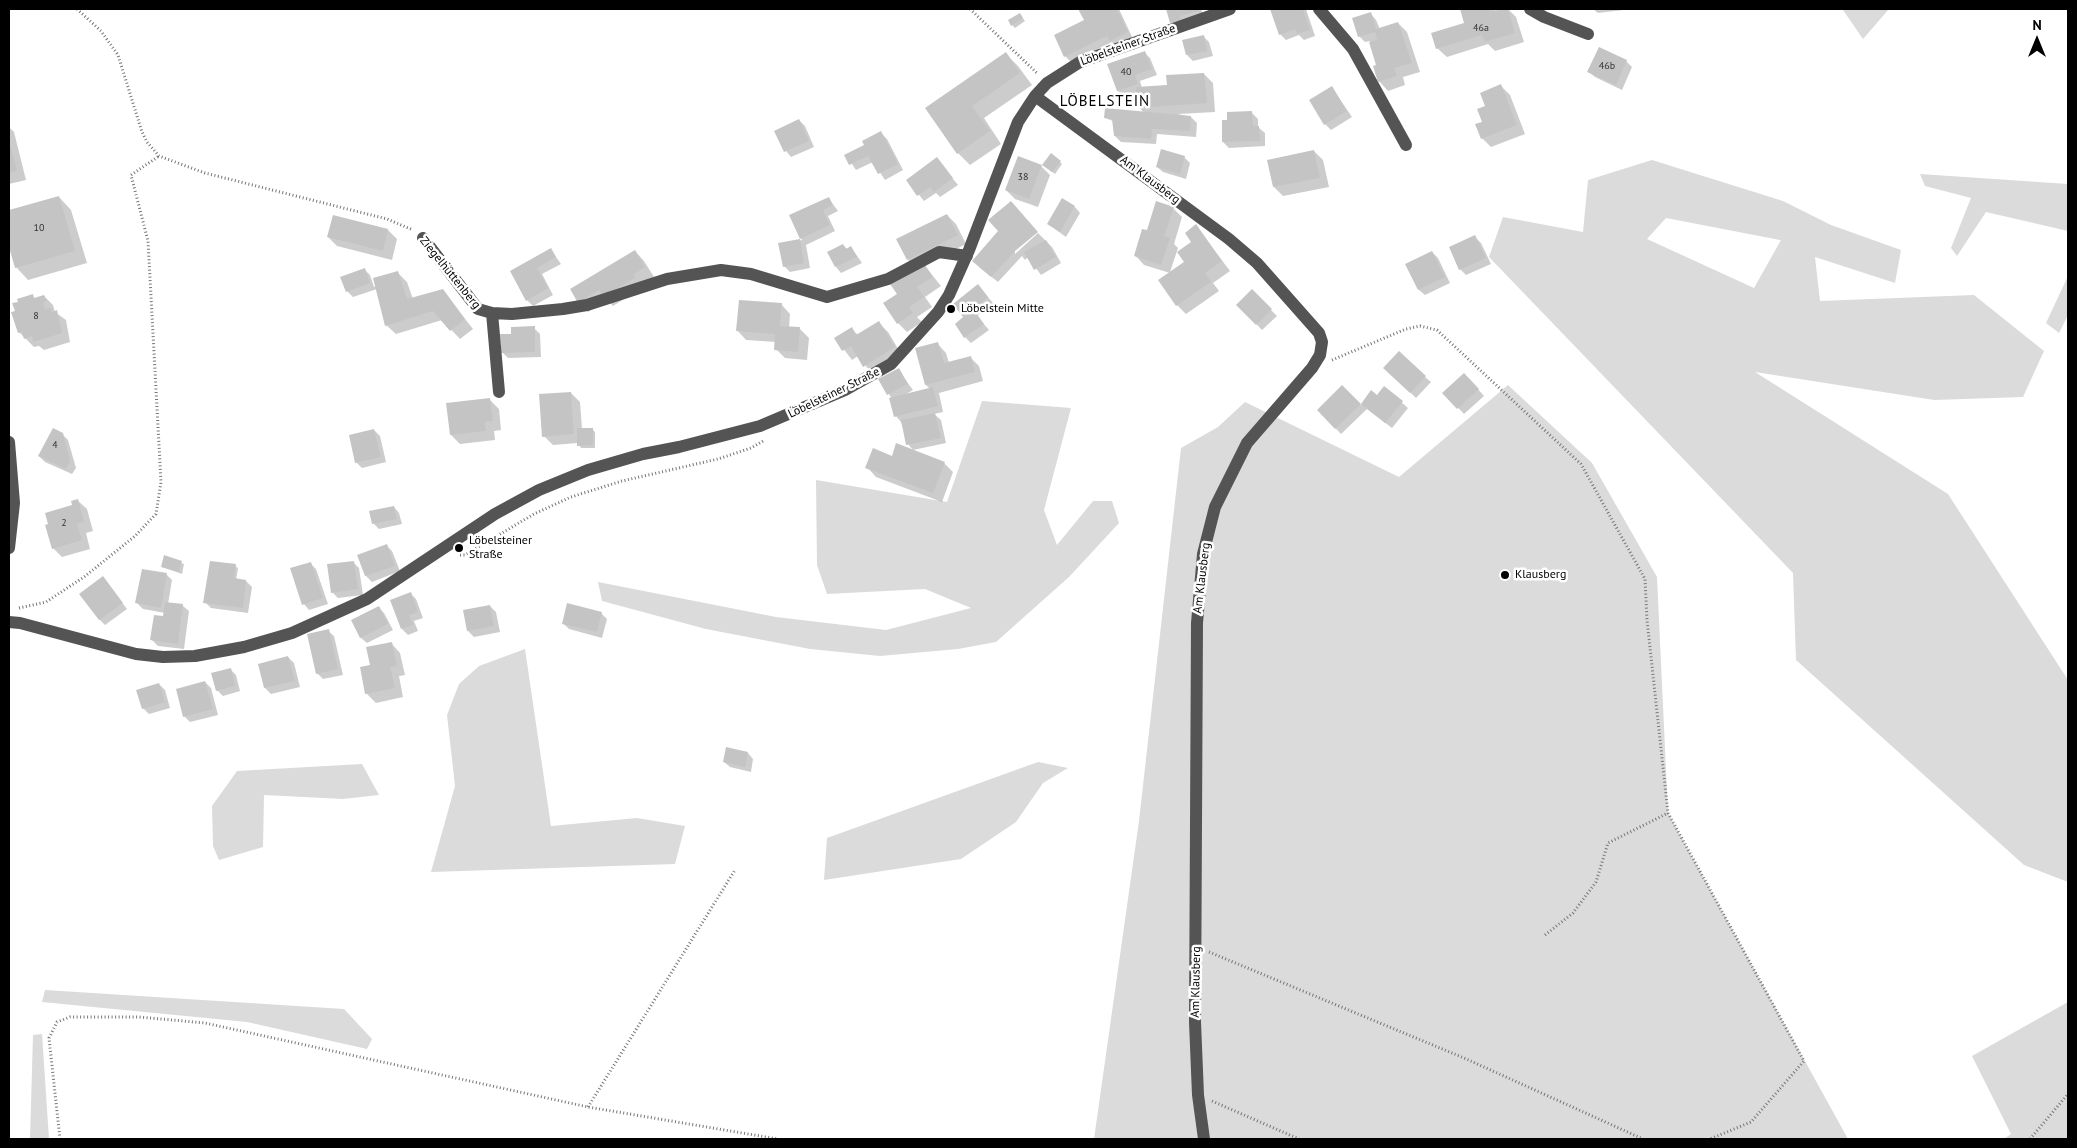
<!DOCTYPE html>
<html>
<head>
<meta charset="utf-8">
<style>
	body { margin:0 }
	#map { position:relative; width:2077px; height:1148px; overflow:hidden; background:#fff; font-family:"PT Sans",sans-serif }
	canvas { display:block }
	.frame { position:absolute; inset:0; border:10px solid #000; pointer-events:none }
	.north { position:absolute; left:2012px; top:15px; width:50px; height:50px; -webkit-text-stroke:4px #fff; paint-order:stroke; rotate:0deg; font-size:14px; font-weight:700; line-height:20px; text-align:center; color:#000 }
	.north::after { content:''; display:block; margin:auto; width:18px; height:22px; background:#000; clip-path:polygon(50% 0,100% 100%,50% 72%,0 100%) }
</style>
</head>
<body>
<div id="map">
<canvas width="2077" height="1148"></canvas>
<div class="frame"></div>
<div class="north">N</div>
</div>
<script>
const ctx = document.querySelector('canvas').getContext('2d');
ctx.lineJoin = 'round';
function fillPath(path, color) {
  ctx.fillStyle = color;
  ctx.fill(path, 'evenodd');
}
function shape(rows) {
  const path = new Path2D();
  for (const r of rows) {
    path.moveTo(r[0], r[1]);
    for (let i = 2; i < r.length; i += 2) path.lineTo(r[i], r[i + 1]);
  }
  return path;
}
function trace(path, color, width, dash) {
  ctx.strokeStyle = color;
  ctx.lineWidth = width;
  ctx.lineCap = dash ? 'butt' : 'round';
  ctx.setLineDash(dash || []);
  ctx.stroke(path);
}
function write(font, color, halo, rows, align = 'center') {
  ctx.font = font + ' "PT Sans",sans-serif';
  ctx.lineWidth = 5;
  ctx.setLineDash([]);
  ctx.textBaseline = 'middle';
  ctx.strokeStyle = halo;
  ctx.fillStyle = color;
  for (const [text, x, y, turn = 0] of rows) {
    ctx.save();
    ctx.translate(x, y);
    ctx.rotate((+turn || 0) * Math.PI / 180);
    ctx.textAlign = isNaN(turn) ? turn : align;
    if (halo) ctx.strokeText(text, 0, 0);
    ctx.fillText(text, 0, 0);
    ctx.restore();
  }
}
const green = shape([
	[1845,9,1889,9,1863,39,1843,10],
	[1652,160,1783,201,1831,225,1901,250,1895,283,1815,257,1820,301,1974,295,2044,351,2023,397,1934,400,1755,372,1948,494,2068,680,2068,882,2024,865,1796,660,1793,573,1489,257,1503,217,1583,232,1588,180],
	[1666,218,1780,240,1781,240,1754,288,1647,239],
	[1920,174,2068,184,2068,231,1986,212,1957,256,1951,248,1971,198,1925,186],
	[2068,276,2068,315,2059,333,2046,323],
	[1508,385,1592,463,1657,577,1668,813,1848,1139,1094,1139,1139,821,1181,448,1218,427,1245,402,1399,477],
	[982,401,1071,408,1044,510,1057,545,1093,501,1112,501,1119,523,1069,577,996,642,958,649,880,656,810,649,706,629,602,601,598,582,776,617,886,630,971,608,925,589,827,594,817,565,816,480,947,502],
	[525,649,551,826,637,818,685,826,675,864,431,872,455,786,447,715,459,684,479,666],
	[1038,762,1068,768,1043,783,1016,822,961,859,824,880,827,838],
	[362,764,379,795,343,799,264,795,263,847,219,860,213,846,212,806,237,771],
	[45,990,344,1009,372,1039,367,1049,247,1022,42,1002],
	[2068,1002,2068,1139,2004,1139,2011,1134,1972,1056],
	[42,1034,49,1139,30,1139,33,1035]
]);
const shadow = shape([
	[1080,9,1119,9,1133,39,1117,47,1112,42,1071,62,1065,56,1086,21],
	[1167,9,1201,9,1204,16,1177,29,1172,23],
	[1272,9,1306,9,1315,36,1304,40,1299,35,1286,40,1280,34],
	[1461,9,1494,9,1495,11,1508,9,1516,17,1524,42,1495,51,1488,44,1447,57,1437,48,1466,23],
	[1593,9,1624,9,1624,10,1598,13],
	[1371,14,1376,20,1380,29,1398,23,1407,32,1420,72,1403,77,1405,85,1388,91,1379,81,1378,66,1370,41,1365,42,1359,36],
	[1022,17,1025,21,1015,28,1012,25],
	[1203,36,1209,42,1213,56,1193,61,1187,55],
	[1599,49,1626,61,1632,67,1622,90,1595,77,1589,72],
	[1144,52,1150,58,1157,75,1140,81,1142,88,1168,86,1204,74,1213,83,1215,112,1178,114,1191,117,1197,123,1196,137,1157,134,1156,144,1121,142,1115,136,1113,121,1105,118,1144,113,1139,107,1138,92,1124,97,1118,91,1108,65],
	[1006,54,1018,66,1032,85,984,118,1001,144,970,165,958,153,927,108],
	[1501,86,1510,95,1525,134,1491,147,1482,138,1483,122],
	[1332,88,1352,117,1331,130,1325,124],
	[1252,113,1258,119,1258,127,1265,133,1265,146,1229,148,1223,142],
	[799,120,805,126,814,147,791,157,786,151,776,131],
	[9,127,14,132,26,180,9,184],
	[881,133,887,139,903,170,885,180,873,162,856,170,846,155,866,145],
	[1314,151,1323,160,1329,187,1283,196,1274,187,1269,161],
	[1184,157,1190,163,1186,179,1163,172,1157,167],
	[937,159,958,185,940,197,936,193,924,201,907,180],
	[1060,162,1062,164,1055,174,1043,165],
	[1041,166,1050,175,1038,207,1015,199,1006,190],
	[59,197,71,210,87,263,28,280,16,267,9,242,9,212],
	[829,199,838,211,828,216,835,231,806,245,810,268,790,272,784,266,779,244,802,240,791,216],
	[1075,207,1080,213,1066,237,1048,224],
	[1173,208,1182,217,1174,244,1178,248,1170,272,1185,262,1196,226,1230,271,1213,283,1219,291,1186,314,1177,305,1170,273,1144,265,1135,255,1147,232],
	[947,215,956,224,966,244,924,265,941,286,925,297,932,307,917,317,922,322,907,332,898,323,899,294,916,268,908,260],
	[388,230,397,239,392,260,337,246,328,237],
	[1038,233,1052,247,1061,263,1041,275,1028,257,1025,260,1022,256,998,282,979,267,1015,250,1015,254],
	[1475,237,1481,243,1491,264,1466,275,1460,269],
	[843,245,847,249,851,247,862,263,841,273,836,267],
	[551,250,561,264,542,274,553,295,533,306,527,300,512,271],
	[635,251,644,261,654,277,641,284,643,287,613,306,607,300,588,312,579,302],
	[1432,252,1438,258,1450,283,1425,295,1419,290,1407,265],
	[364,269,370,275,374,287,398,273,407,282,413,299,443,291,473,329,460,339,442,320,396,334,386,325,377,289,353,297,347,291],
	[978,285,993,303,977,316,989,330,971,343,965,337,965,317,954,304],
	[1252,291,1277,316,1262,330,1238,305],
	[32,296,36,299,44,296,53,305,55,312,66,320,70,342,44,350,39,346,34,347,19,332,16,312],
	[781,304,790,314,789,328,799,328,809,338,807,360,785,358,776,349,776,342,746,340,737,330],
	[879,323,888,332,903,357,873,375,858,356,852,360,836,339,852,329,858,335],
	[534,328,540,334,541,357,508,358,502,352,512,335],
	[937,343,946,353,949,363,970,357,979,366,983,381,939,393,943,412,934,414,941,420,946,443,913,450,908,444,901,422,896,416,892,399,880,380,898,370,913,390,906,394,930,389,926,385,916,349],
	[1385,368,1425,377,1431,382,1416,398],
	[1470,380,1484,396,1464,414,1444,393],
	[1342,387,1361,405,1372,392,1378,397,1385,388,1408,408,1392,428,1367,409,1341,434,1318,410],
	[571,393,580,402,582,429,592,429,595,432,595,448,581,448,578,443,553,445,544,436],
	[490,400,499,409,501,430,494,431,495,440,460,444,451,435],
	[374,430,380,436,386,462,362,468,356,462],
	[62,434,68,440,76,468,72,474,45,462,39,456],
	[892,457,944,463,953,472,942,502,876,477,867,467],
	[77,500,87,509,93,531,86,533,90,549,62,557,53,548],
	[394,507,399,513,402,524,379,529,373,523],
	[386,545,392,551,400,571,372,582,366,576,359,556],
	[165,557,184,564,182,574,162,567],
	[353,562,359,568,363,595,338,598,332,592],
	[310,563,316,569,328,604,309,610,304,604],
	[235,566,238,568,236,580,246,581,252,587,248,613,211,608,205,602],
	[166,574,172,580,168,604,183,606,189,611,184,649,158,646,152,640,165,613,143,609,137,603],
	[108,584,127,609,105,625,99,619],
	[410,593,416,599,423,618,414,621,418,631,408,635,402,629],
	[490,606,496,612,500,632,474,637,468,631],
	[378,607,384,613,393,630,367,643,361,638,352,620],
	[601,613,607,619,602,638,569,629,563,623],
	[328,631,334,636,343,675,323,679,317,673],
	[391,643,400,653,405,675,399,676,403,697,376,703,366,693,371,666],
	[288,657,294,663,300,687,271,694,265,688,260,665],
	[230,669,236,675,240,691,223,696,217,690],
	[205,682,211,688,218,715,190,722,184,716],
	[159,684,165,690,170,708,149,714,143,708],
	[748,753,753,759,751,772,730,767,724,762]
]);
const building = shape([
	[1078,9,1117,9,1128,32,1110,41,1107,36,1064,57,1054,35,1084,20],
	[1166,9,1198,9,1199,11,1180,16,1181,20,1170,23],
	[1270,9,1303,9,1310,30,1297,34,1295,29,1279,35],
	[1460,9,1489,9,1490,11,1508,9,1515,33,1485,42,1482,35,1436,49,1431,33,1464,23],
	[1371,12,1376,29,1398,22,1412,63,1394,68,1397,76,1378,82,1373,66,1376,65,1369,42,1377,40,1375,32,1358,37,1352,18],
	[1020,13,1023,18,1011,26,1008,20],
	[1204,35,1207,51,1186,55,1182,40],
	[1599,47,1627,60,1616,85,1587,72],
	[1145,51,1152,69,1135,75,1138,84,1117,91,1107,64],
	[1006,52,1020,73,972,106,990,131,957,154,925,108],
	[1204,73,1207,103,1137,108,1136,87,1167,85,1166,75],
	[1501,84,1517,125,1481,139,1475,124,1482,122,1477,109,1485,106,1480,93],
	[1332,86,1347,111,1324,125,1309,100],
	[1105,108,1191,116,1190,131,1152,129,1151,139,1114,136,1112,119,1104,118],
	[1252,111,1253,126,1259,126,1260,141,1222,142,1222,120,1227,120,1227,112],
	[799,119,809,141,784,152,774,131],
	[881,131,898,164,878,174,868,156,849,165,844,155,864,145,862,141],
	[9,140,17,171,9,173],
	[1161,149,1185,156,1180,174,1156,167],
	[1314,150,1320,178,1273,187,1267,160],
	[1051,153,1061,161,1052,172,1042,165],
	[1018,156,1042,165,1029,199,1005,190],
	[937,157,953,178,934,192,930,187,917,196,906,180],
	[59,196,75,251,15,268,9,247,9,210],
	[829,197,833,205,823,210,830,225,800,239,789,215],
	[1062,198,1075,206,1060,232,1047,224],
	[1011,201,1038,232,1015,251,991,277,972,261,998,231,988,220],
	[1156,201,1174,207,1164,236,1170,238,1161,265,1134,256,1142,229,1147,230],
	[947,214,958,235,907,260,896,239],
	[333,215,388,229,383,251,327,237],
	[1196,224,1222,261,1205,273,1211,282,1176,306,1158,280,1184,262,1177,252,1191,242,1185,233],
	[1475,235,1486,258,1459,270,1449,247],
	[800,239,804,263,783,267,778,243],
	[1046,240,1056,257,1034,270,1024,252],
	[843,244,846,249,851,246,857,257,835,267,827,252],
	[551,248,556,257,537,268,548,288,526,301,510,271],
	[635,250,645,267,633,275,635,278,603,297,599,290,578,303,570,289],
	[1432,251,1445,277,1418,290,1405,264],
	[923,262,933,277,917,287,924,297,909,307,913,313,897,324,883,303,897,294,890,284],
	[365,268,370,283,346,292,340,277],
	[398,271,407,299,443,289,465,319,450,331,433,311,385,326,373,278],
	[978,284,988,297,963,317,974,310,984,324,964,338,955,324,963,317,953,304],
	[1252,289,1272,309,1256,325,1236,305],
	[33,294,34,298,44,295,47,301,43,302,45,309,51,308,52,312,57,310,62,333,33,342,32,336,24,339,22,332,18,333,11,312,15,311,12,303,18,302,17,299],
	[739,300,782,303,780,326,800,327,798,352,774,350,775,334,736,331],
	[879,321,895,347,863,367,851,346,842,351,834,338,852,327,856,335],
	[535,326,535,352,501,353,500,334,511,334,511,327],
	[938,342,944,363,971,356,975,372,925,385,915,348],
	[1399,351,1426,376,1410,393,1383,368],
	[899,368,908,384,887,395,878,379],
	[1464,373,1479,389,1457,409,1442,393],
	[1342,385,1361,404,1335,429,1317,410],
	[1384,386,1403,401,1385,423,1361,404,1371,390,1377,395],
	[933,387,938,406,894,417,889,398],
	[571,392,574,434,542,437,539,394],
	[490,398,493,421,485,422,486,431,450,435,446,403],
	[935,413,941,438,906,445,901,420],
	[53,428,63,433,70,461,66,469,38,456],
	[577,428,593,428,593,445,577,446],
	[374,429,381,457,355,463,349,435],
	[896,443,945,462,933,493,865,468,873,448,892,456],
	[78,499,84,522,77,524,82,540,52,549,45,525,48,524,45,513,72,505,71,501],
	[394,506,397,519,372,524,369,511],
	[387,544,395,566,365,576,357,555],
	[164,555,182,561,179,572,161,567],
	[210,561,236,564,234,578,246,580,243,608,203,603],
	[354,561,358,589,331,593,327,564],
	[311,562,323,598,302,605,290,568],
	[142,569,167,573,161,608,135,603],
	[103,576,123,603,99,620,79,594],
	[411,592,418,612,409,615,413,625,401,629,390,600],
	[165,602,183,604,178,644,150,640,154,615,163,616],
	[567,603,602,612,597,632,562,624],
	[490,605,494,626,467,631,463,610],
	[379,606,388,624,360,638,351,620],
	[329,629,338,669,316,674,307,634],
	[392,642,397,666,390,667,395,688,365,694,360,667,370,665,366,647],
	[288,656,295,681,264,688,258,664],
	[231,668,235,686,216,691,211,673],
	[205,681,213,709,183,717,176,689],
	[159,683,165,702,142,709,136,690],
	[726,747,748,752,745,767,723,762]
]);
const path = shape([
	[77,9,101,31,118,55,142,132,147,142,159,156,205,173,387,219,413,230],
	[970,9,1038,74],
	[1332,360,1406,329,1420,326,1437,330,1581,464,1645,579,1647,620,1668,813,1804,1061,1751,1122,1710,1139],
	[460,555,465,555,534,514,571,497,622,481,718,459,751,448,765,440],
	[19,608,46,602,84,577,135,536,156,514,161,482,148,241,131,175,159,156],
	[1545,935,1573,913,1596,882,1608,843,1668,813],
	[1209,952,1464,1058,1643,1139],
	[1212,1101,1299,1139],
	[588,1107,735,870],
	[60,1139,49,1038,57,1022,70,1017,139,1017,205,1023,588,1107,778,1139],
	[2030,1139,2068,1094]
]);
const minor = shape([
	[1319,9,1353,49,1406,145],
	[1530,9,1544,17,1588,34],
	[1035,96,1229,239,1257,263,1319,333,1322,342,1320,355,1312,368,1247,443,1215,507,1203,554,1197,623,1195,1022,1198,1095,1204,1139],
	[423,238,478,309,492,313,512,314,563,309,587,305,667,279,721,270,751,274,827,297,888,279,939,252,967,256],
	[492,313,499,392],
	[9,442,14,503,9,548],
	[9,622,20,623,136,654,163,657,195,656,244,647,292,633,367,599,495,514,539,490,588,470,643,454,679,447,760,426,845,390,891,364,938,312,949,295,969,250,1018,122,1035,96,1047,83,1080,62,1230,9]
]);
const markers = [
	[951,309,5,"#000"],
	[459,548,5,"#000"],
	[1505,575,5,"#000"]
];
const numberNames = [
	["46a",1481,28],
	["46b",1607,66],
	["40",1126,72],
	["38",1023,177],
	["10",39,228],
	["8",36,316],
	["4",55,445],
	["2",64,523]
];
const streetNames = [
	["Löbelsteiner Straße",1128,45,-20],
	["Am Klausberg",1150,180,37],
	["Ziegelhüttenberg",450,273,51],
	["Löbelsteiner Straße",834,393,-26],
	["Am Klausberg",1202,578,-83],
	["Am Klausberg",1196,982,-89]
];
const poiNames = [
	["Löbelstein Mitte",961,309],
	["Löbelsteiner",469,541],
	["Straße",469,555],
	["Klausberg",1515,575]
];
const quarterNames = [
	["LÖBELSTEIN",1105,102]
];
fillPath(green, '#dbdbdb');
fillPath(shadow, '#0003');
fillPath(building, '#c4c4c4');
trace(path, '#767676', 3, [1, 2.5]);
trace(minor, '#545454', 12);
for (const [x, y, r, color] of markers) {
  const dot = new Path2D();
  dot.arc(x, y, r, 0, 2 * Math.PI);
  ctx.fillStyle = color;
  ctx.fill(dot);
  trace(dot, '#fff', 2);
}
write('10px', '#313131', null, numberNames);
write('12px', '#000', '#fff', streetNames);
write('12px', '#000', '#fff', poiNames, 'left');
ctx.letterSpacing = '1px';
write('15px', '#000', '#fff', quarterNames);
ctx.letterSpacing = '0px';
</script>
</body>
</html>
